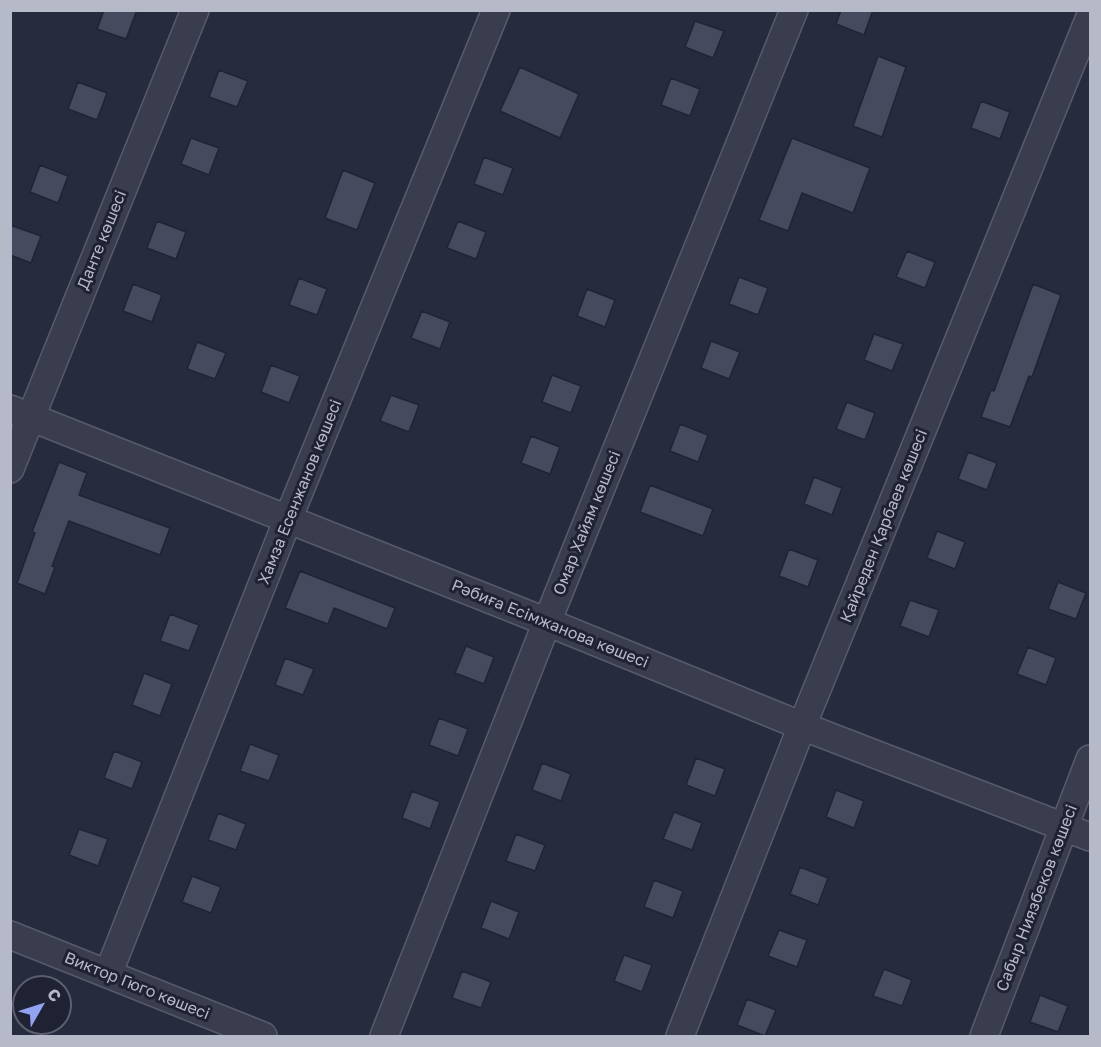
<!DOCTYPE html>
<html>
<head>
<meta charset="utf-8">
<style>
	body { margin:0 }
	#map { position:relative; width:1101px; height:1047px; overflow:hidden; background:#262b3d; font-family:"Golos Text",sans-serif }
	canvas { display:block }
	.frame { position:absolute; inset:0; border:12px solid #b6b9c8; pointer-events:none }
	.north { position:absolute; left:12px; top:975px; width:60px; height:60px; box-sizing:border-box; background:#1f2232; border:2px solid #5b5e6e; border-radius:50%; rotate:51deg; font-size:16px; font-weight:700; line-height:24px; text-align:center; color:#b6b9c8 }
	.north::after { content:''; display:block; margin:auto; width:21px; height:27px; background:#91a2f1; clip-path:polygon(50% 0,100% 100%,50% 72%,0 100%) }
</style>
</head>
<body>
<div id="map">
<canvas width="1101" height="1047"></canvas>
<div class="frame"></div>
<div class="north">С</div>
</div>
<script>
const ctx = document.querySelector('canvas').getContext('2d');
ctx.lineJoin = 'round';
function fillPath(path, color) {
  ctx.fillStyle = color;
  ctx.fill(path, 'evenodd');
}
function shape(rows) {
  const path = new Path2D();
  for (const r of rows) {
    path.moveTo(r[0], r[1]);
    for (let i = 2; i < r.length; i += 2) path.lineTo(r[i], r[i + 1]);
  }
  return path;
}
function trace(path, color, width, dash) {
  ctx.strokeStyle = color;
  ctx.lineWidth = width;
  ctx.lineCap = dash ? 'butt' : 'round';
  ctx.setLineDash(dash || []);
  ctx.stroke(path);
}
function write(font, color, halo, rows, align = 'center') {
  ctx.font = font + ' "Golos Text",sans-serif';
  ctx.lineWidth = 6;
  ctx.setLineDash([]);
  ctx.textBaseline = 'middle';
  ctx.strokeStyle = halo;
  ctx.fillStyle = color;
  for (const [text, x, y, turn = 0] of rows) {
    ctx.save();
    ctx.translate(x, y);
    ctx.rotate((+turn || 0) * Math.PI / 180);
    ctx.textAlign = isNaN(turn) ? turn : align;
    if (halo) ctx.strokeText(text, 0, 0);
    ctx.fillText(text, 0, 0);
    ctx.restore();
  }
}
const building = shape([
	[104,10,137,10,126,39,97,29,104,10],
	[841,10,873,10,864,35,836,24,841,10],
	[695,21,724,31,713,58,685,47,695,21],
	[878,56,906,67,882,137,853,126,878,56],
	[520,67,579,94,560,138,500,111,520,67],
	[219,70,248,81,237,107,209,97,219,70],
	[671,78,700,89,690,116,661,105,671,78],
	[78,82,107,93,97,120,68,109,78,82],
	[981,101,1010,112,1000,139,971,128,981,101],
	[191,138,219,148,209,175,181,164,191,138],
	[792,138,870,168,853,213,802,193,788,231,759,220,792,138],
	[484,157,513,168,503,195,474,184,484,157],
	[40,165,68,176,58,203,30,192,40,165],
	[343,170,375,183,357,230,325,218,343,170],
	[157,221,186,232,176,259,147,248,157,221],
	[458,221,486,232,476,259,447,248,458,221],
	[10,225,41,236,31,263,10,255,10,225],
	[907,251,935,262,925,288,896,277,907,251],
	[739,277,768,288,758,315,729,304,739,277],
	[299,278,327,289,317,315,289,305,299,278],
	[133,284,162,295,152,322,123,311,133,284],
	[1033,284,1061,295,1032,377,1029,376,1010,427,981,417,991,390,994,391,1033,284],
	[587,289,615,300,605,327,577,316,587,289],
	[422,311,450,322,440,349,411,338,422,311],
	[874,334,903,344,892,371,864,360,874,334],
	[711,341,740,352,729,379,701,368,711,341],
	[197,342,226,353,215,379,187,369,197,342],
	[271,365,300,376,289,403,261,392,271,365],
	[552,375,581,386,571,413,542,402,552,375],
	[391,395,419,405,409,432,380,421,391,395],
	[847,402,875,413,865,440,836,429,847,402],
	[680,424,708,435,698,462,670,451,680,424],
	[531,436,560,447,550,474,521,463,531,436],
	[968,452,997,463,987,490,958,479,968,452],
	[59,462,87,473,79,495,170,528,160,555,69,521,52,566,55,567,45,594,17,583,35,533,32,532,59,462],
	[814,477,842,488,832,515,804,504,814,477],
	[650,485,713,509,703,536,640,512,650,485],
	[937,531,965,542,955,569,927,558,937,531],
	[789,549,818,560,808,587,779,576,789,549],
	[300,571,395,608,387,629,334,608,328,624,285,608,300,571],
	[1058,582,1086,593,1076,619,1048,609,1058,582],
	[910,600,939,610,929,637,900,626,910,600],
	[170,614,199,625,189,651,160,641,170,614],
	[466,646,494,657,484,684,455,673,466,646],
	[1028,647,1056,658,1046,685,1017,674,1028,647],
	[285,658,314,669,303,695,275,685,285,658],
	[144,673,172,684,160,716,132,705,144,673],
	[439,718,468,729,458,756,429,745,439,718],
	[250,744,279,755,269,781,240,771,250,744],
	[114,751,142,762,132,789,104,778,114,751],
	[696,758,725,769,715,796,686,785,696,758],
	[542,763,571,774,561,801,532,790,542,763],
	[836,790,864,801,854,828,826,817,836,790],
	[412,791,440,802,430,829,402,818,412,791],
	[674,812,702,823,692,850,663,839,674,812],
	[218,813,246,824,236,850,208,840,218,813],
	[79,829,108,839,98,866,69,855,79,829],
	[516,834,545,845,535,871,506,861,516,834],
	[800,867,828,878,818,905,790,894,800,867],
	[192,876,221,887,211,913,182,902,192,876],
	[654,880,683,891,673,918,644,907,654,880],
	[491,901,519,912,509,939,481,928,491,901],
	[779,930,807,940,797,967,768,956,779,930],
	[624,955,652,965,642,992,614,981,624,955],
	[884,969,912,980,902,1006,873,996,884,969],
	[462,971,491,982,481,1008,452,998,462,971],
	[1040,995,1068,1006,1058,1032,1030,1022,1040,995],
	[747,999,776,1010,765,1036,737,1025,747,999]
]);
const minor = shape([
	[10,409,547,622,802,726,1090,837],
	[10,469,195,10],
	[10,935,263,1036],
	[108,974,288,519,496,10],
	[384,1036,547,622,794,10],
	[680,1036,802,726,1090,17],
	[984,1036,1090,759]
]);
const streetNames = [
	["Данте көшесі",102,240,-68],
	["Хамза Есенжанов көшесі",300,492,-68],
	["Омар Хайям көшесі",587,523,-68],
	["Қайреден Қарбаев көшесі",884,526,-68],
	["Рәбиға Есімжанова көшесі",550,624,22],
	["Сабыр Ниязбеков көшесі",1037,898,-69],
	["Виктор Гюго көшесі",137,986,22]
];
fillPath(building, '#454a5e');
trace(building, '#212434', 1.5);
trace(minor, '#585b6b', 30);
trace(minor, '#3a3d4d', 27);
write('16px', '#b6b9c8', '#1f2232', streetNames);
</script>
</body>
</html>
